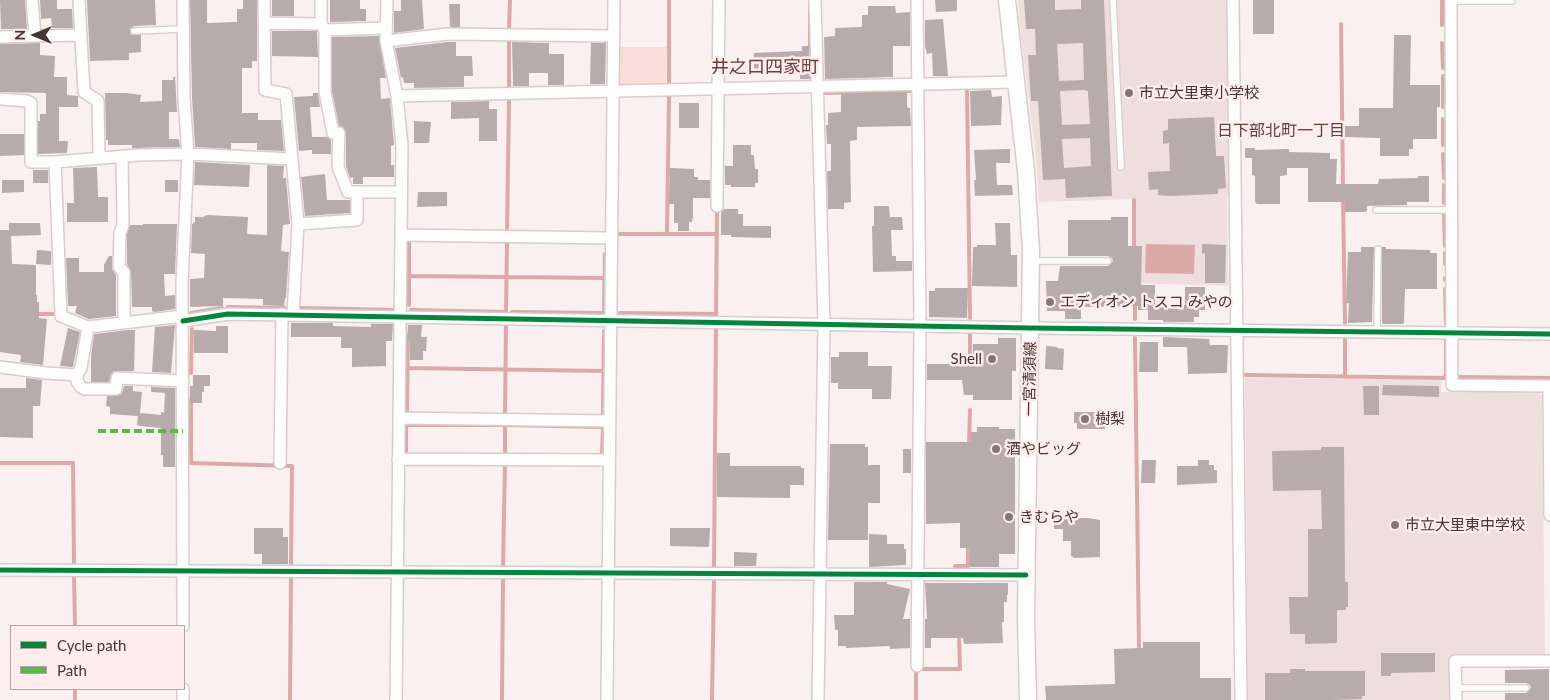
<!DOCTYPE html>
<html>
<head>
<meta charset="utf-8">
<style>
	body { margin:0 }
	#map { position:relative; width:1550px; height:700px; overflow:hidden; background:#faf0f0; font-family:Lato,sans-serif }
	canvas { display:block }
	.legend { position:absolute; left:10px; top:625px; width:175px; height:65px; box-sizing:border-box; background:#feedec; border:1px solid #b4a3a2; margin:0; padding:6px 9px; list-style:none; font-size:15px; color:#443433 }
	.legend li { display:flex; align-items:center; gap:10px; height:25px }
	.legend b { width:25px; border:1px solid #b4a3a2 }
	.north { position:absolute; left:10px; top:10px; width:50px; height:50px; -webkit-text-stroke:4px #feedec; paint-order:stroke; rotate:270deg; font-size:14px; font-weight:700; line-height:20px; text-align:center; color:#443433 }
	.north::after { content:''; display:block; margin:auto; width:18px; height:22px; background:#443433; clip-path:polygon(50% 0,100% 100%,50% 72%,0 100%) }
</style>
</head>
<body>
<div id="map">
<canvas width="1550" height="700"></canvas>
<ul class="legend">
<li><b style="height:6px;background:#00873e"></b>Cycle path</li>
<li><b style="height:6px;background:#58b947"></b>Path</li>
</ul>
<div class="north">N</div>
</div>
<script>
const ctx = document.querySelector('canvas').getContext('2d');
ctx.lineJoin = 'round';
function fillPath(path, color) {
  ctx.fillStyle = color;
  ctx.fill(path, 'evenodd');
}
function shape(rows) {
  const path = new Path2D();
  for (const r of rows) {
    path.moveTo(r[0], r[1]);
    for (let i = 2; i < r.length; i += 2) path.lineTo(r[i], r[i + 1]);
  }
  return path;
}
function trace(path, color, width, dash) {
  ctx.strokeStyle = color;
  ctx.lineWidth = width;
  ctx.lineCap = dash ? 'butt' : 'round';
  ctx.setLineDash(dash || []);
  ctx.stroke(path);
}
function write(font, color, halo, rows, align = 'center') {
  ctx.font = font + ' Lato,"Noto Sans JP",sans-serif';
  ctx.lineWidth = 5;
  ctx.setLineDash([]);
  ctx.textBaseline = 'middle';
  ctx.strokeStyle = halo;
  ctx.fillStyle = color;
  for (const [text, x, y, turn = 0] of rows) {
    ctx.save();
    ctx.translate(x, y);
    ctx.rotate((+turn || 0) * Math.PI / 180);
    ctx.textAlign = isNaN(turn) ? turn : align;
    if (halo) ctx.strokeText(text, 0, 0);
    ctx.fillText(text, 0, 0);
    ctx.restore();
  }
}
const built = shape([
	[1018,0,1228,0,1231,197,1227,197,1228,286,1136,283,1135,199,1039,202,1035,148,1021,38],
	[1245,378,1441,380,1441,392,1538,392,1542,396,1545,654,1542,657,1450,657,1450,700,1248,700]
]);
const green = shape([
	[619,47,667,47,666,85,622,86,618,82]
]);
const water = shape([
	[1146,244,1195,245,1194,274,1145,273]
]);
const stream = shape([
	[1442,0,1442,25],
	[810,7,810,51],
	[1341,24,1343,189],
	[509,31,510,0],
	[1442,43,1443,68],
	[811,66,811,78],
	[1443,76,1443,107],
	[669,84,669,0],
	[509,87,509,40],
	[964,88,967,88,970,318],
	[823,93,910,91],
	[1443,119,1443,145],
	[1443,154,1444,178],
	[1444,185,1444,203],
	[1343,199,1345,323],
	[1134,200,1134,250],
	[1444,214,1445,246],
	[507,233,509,99],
	[619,234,717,234],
	[667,234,669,96],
	[1445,253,1445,264],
	[409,276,605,278],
	[1445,278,1445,280],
	[1445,289,1446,323],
	[1135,302,1135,319],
	[409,305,409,242],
	[228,307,285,308],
	[300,308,395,310,395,305],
	[411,310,506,312],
	[506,312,507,242],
	[512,312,604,313],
	[191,313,222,308],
	[620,313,716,314],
	[36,314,54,314],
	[604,314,605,254],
	[716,315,717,209],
	[1135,338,1139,651],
	[1345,339,1345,377],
	[408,368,603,371],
	[970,369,970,331],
	[191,373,192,329],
	[1245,375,1444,378,1446,375,1446,341],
	[1460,377,1550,378],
	[191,400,191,463,292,466,291,564],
	[407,412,408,336],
	[505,415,506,324],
	[603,415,604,331],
	[969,445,970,410],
	[406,452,406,425,505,425,603,427,602,455],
	[505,454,505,425],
	[0,463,73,463,74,563],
	[714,566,716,327],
	[955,566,968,566,968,545],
	[503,567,505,463],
	[74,575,75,626],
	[75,689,75,700],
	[290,700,291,577],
	[502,700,503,578],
	[712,700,714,579],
	[916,700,916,669,960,669,959,635]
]);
const building = shape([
	[0,0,25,0,27,29,1,29],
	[40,0,57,0,57,9,72,9,73,28,52,28,51,18,41,19],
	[87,0,155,0,156,25,134,26,130,29,131,35,141,35,141,52,129,53,129,60,90,61],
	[190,0,207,0,207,23,237,22,237,9,243,9,243,0,257,0,257,61,252,61,252,68,242,68,242,113,258,113,258,120,281,120,284,151,257,150,257,143,231,143,231,149,195,147,192,98],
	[272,0,294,0,294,16,272,16],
	[330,0,360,0,360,9,366,9,366,21,330,22],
	[401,0,422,0,424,29,394,33,394,11,401,11],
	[935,0,957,0,957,11,936,12],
	[1024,0,1055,0,1055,10,1081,9,1081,0,1104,0,1112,196,1066,198,1065,179,1043,180,1038,101,1031,101,1028,55,1036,55,1035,29,1026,29],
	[1083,43,1084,80,1059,81,1057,44],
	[1084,90,1088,91,1088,93,1090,124,1062,125,1060,91],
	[1090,138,1091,166,1064,168,1062,139],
	[1253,0,1274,0,1274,34,1253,34],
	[449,4,460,4,460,27,450,27],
	[868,6,895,6,896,13,910,12,910,46,893,46,893,77,825,79,824,37,835,36,835,28,862,27,862,15,868,15],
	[943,19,948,76,933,76,932,53,927,54,925,46,925,20],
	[272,31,317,31,318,57,272,56],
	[1394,35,1411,35,1410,85,1440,85,1440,107,1437,107,1437,139,1413,139,1413,149,1409,149,1409,156,1380,156,1380,138,1345,137,1345,126,1359,126,1359,108,1393,108],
	[379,36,386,78,380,78,381,99,390,98,394,145,391,146,391,165,394,165,394,177,363,177,363,184,353,184,353,177,350,178,346,166,346,133,343,127,339,126,332,91,332,37],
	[448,42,456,42,456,56,472,56,473,76,464,76,464,87,414,88,414,83,404,83,403,77,401,78,395,48],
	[512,42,549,43,549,54,564,54,564,85,548,85,548,73,529,73,529,86,513,86],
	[40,43,40,55,55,56,54,77,67,77,67,95,78,96,78,107,59,107,59,141,68,141,67,153,38,154,38,121,40,121,40,114,46,114,46,93,0,92,0,44],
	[591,43,606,43,605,84,590,84],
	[802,46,809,46,810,79,800,79,800,74,754,75,754,53,799,51,802,51],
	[175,75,177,112,169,112,169,139,179,139,180,147,132,148,132,145,108,145,108,140,106,140,105,93,126,93,141,95,140,102,162,101,162,80,173,80,173,77,175,77],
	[991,90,992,97,1002,96,1001,125,971,126,970,91],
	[894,92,907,93,907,106,908,108,910,108,911,126,857,127,857,140,850,141,851,202,844,203,844,209,828,209,827,171,831,171,831,144,827,144,826,125,828,125,828,113,841,112,841,93],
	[313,93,318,93,320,107,310,107,312,137,327,137,331,140,331,154,312,154,312,150,299,151,294,97,313,96],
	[489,101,489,109,497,109,497,141,479,141,479,118,451,119,451,102],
	[679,103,699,103,699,128,679,128],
	[1214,117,1216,156,1224,156,1226,188,1218,189,1218,194,1171,196,1158,195,1158,189,1149,190,1148,172,1170,171,1169,143,1163,144,1163,131,1168,130,1168,119],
	[414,121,431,122,429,143,414,143],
	[0,134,24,134,24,155,0,156],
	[733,145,751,145,751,155,754,155,755,169,758,169,758,183,755,183,755,187,731,187,731,185,725,185,725,166,733,166],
	[1245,148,1255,148,1255,150,1289,149,1289,152,1330,153,1330,159,1337,159,1336,184,1378,184,1379,179,1418,178,1418,176,1429,176,1429,202,1407,202,1407,205,1367,206,1367,211,1365,212,1345,212,1345,202,1308,202,1308,168,1287,168,1287,175,1280,176,1280,204,1257,204,1255,202,1255,176,1252,175,1252,158,1245,158],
	[1010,149,1010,163,996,163,997,185,1012,185,1013,195,975,196,974,180,976,180,974,150],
	[195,162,250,165,249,187,194,185],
	[267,165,284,166,283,178,286,178,290,224,283,225,281,251,289,252,286,298,285,298,284,306,263,305,263,299,223,298,223,306,190,307,190,279,204,278,205,254,191,253,192,224,195,222,195,217,203,217,207,215,248,217,247,234,267,235],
	[97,167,98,197,108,197,108,222,67,222,67,203,74,203,73,168],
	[670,168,694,169,694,177,698,177,698,180,710,180,710,198,693,198,693,216,692,222,689,222,689,231,678,231,678,223,674,223,674,204,669,204],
	[33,170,48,170,48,183,33,183],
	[325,174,327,200,350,200,350,213,305,216,301,177],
	[2,180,24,180,24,192,2,193],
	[165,180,178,180,178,192,165,192],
	[418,192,447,192,447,206,417,207],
	[874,206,889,206,890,217,902,217,903,230,891,230,892,256,896,256,896,261,912,261,912,271,873,272,872,226,874,226],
	[724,209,738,209,738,214,743,214,743,226,771,226,771,238,731,237,731,235,721,235,721,212],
	[1111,217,1128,217,1128,246,1142,246,1141,285,1155,285,1155,305,1185,305,1185,287,1205,287,1205,310,1199,310,1199,317,1194,317,1194,322,1163,322,1163,320,1148,320,1148,310,1138,310,1138,306,1081,307,1081,319,1065,319,1065,311,1047,311,1046,281,1058,281,1060,266,1108,266,1113,261,1112,258,1108,256,1068,256,1068,220,1111,220],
	[9,223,40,223,41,235,11,236,12,264,36,265,36,295,37,295,37,302,39,302,39,318,47,319,43,365,20,362,21,355,0,352,0,230,9,230],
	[995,223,1010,223,1011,255,1017,255,1017,287,972,286,973,247,977,247,977,245,996,245],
	[143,224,177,224,175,274,164,274,165,296,175,295,175,309,155,312,152,311,152,307,132,307,131,272,127,264,127,234,130,225,143,225],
	[1202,244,1226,245,1225,283,1205,283,1205,254,1202,253],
	[1361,247,1374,247,1372,322,1348,323,1349,303,1346,303,1348,252,1361,252],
	[1382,247,1386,247,1386,249,1430,250,1430,253,1437,253,1437,289,1405,289,1404,323,1402,324,1383,324,1382,322],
	[37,250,51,251,51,265,36,264],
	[109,256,112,256,112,269,116,275,116,316,89,319,75,313,77,306,68,306,66,258,79,258,79,272,104,272,104,265],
	[935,288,968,288,967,318,929,317,929,291,935,291],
	[291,323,333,323,333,326,371,327,371,324,393,324,392,341,386,341,386,366,352,367,352,348,341,348,341,337,291,337],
	[175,325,171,373,152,372,155,327],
	[408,325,422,325,421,337,427,337,426,351,423,351,423,360,410,360,410,341,407,341],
	[216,326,228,326,228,353,194,353,194,330,216,331],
	[68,328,80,332,73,367,60,366],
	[128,330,135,330,134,371,114,371,111,374,109,382,91,382,91,356,94,334],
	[1163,337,1209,339,1210,345,1228,345,1227,373,1188,374,1187,347,1163,347],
	[998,338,1016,338,1016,371,1012,371,1012,400,973,400,973,395,964,395,962,380,927,380,927,364,973,364,973,344,998,344],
	[1140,342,1158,342,1158,372,1139,372],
	[1046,346,1057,347,1057,348,1064,349,1063,370,1045,369],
	[839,352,868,352,868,366,892,366,891,399,872,399,872,389,838,389,838,383,831,383,831,357,839,357],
	[193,375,210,375,210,386,204,386,204,392,202,392,202,403,190,403,190,386,193,386],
	[26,378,42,380,40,406,33,406,33,438,0,437,0,388,26,388],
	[1383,385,1439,386,1439,397,1382,395],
	[124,386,133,386,133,391,142,392,140,413,161,415,161,412,164,413,165,393,151,392,151,387,175,388,175,467,163,467,163,455,161,455,161,428,140,426,137,425,138,416,110,414,110,407,106,406,107,396,120,395,122,393],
	[1363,386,1379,386,1379,415,1364,415],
	[1074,412,1104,412,1105,429,1077,429,1077,423,1074,423],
	[977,427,999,427,999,429,1015,429,1015,554,999,554,999,567,970,567,970,548,960,548,960,523,926,524,926,442,971,442,971,432,977,432],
	[830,444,865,444,865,447,868,447,868,465,880,465,880,503,868,503,868,540,828,540],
	[1321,447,1344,447,1345,582,1348,582,1348,607,1346,607,1346,610,1337,610,1337,643,1305,644,1305,634,1290,634,1289,597,1308,597,1308,529,1322,529,1321,490,1273,491,1272,451,1321,450],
	[903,449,911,449,911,473,903,473],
	[717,453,730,453,730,466,801,466,801,468,804,468,804,485,790,485,790,498,717,497],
	[1142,460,1156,460,1155,483,1141,483],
	[1198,460,1209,460,1209,465,1214,465,1214,470,1217,470,1217,483,1177,485,1177,466,1198,466],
	[1054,518,1088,518,1100,520,1100,557,1074,558,1071,556,1071,541,1063,541,1063,529,1054,529],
	[254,528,283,528,283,537,288,537,288,564,262,564,262,554,254,554],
	[670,528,710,528,709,547,670,546],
	[869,534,887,535,887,544,904,544,904,549,906,549,906,565,869,567],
	[734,552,757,553,756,566,734,566],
	[854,582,887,582,887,584,910,589,903,619,910,619,910,648,890,649,890,646,846,648,846,646,838,646,838,630,835,630,834,615,854,615],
	[925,583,1008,583,1008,595,1007,595,1007,602,1004,602,1004,622,1002,622,1003,643,964,644,963,638,931,638,931,648,925,648,925,619,927,619],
	[1143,642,1200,642,1200,678,1231,678,1231,700,1046,700,1045,686,1115,684,1114,649,1143,648],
	[1381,653,1435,653,1435,672,1391,673,1391,676,1381,676],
	[1290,669,1305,669,1305,671,1365,671,1365,696,1362,696,1362,699,1333,700,1265,700,1265,673,1290,673],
	[1549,669,1549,700,1505,700,1505,693,1526,693,1531,688,1530,685,1526,683,1505,683,1505,670]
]);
const service = shape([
	[1113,0,1121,167],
	[1451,1,1512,1],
	[134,31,183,29],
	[1376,210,1452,210],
	[1033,261,1108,261],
	[1377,332,1378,249],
	[1456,688,1526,688]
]);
const minor = shape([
	[79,0,84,92,98,101,99,157],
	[183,0,184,98,188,154,182,283,183,626],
	[264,0,265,90,286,94,298,224,293,315],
	[387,0,386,41,397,96,402,145,396,700],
	[815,0,824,324,818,700],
	[1233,0,1241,700],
	[1451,0,1452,385,1549,386,1550,515],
	[265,23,321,24,325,30,386,28],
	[321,24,321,0],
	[325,30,325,92,333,133,339,133,338,167,348,192,401,192],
	[35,36,80,35],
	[0,37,35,36,32,0],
	[386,41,448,34,613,36],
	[397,96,1016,82],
	[0,99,27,101,31,103,31,162,55,162],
	[122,156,123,225,120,233,119,267,124,272,124,323],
	[717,206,719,0],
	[298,224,357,220,357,192],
	[401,235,611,238],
	[183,316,88,327,61,316,55,162,138,155,188,154,292,159],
	[183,321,228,314,1031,328,1550,334],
	[0,367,46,373,77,375,81,368,88,327],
	[77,375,77,381,81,387,84,389,116,389,117,378,183,381],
	[399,418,609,421],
	[398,459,609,460],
	[280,463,282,314],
	[0,570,1026,575],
	[917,666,920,326,917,0],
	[183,700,183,689],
	[607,700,614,0],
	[1456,700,1455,661,1550,661]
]);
const secondary = shape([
	[1007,0,1026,171,1031,251,1026,617,1028,700]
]);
const quiet = shape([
	[98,431,183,431]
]);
const cycleway = shape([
	[183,321,228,314,1031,328,1550,334],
	[0,570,1026,575]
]);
const markers = [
	[1129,93,5,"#847675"],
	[1050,302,5,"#847675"],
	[992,359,5,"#847675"],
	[1085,419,5,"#847675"],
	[996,449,5,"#847675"],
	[1009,517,5,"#847675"],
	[1395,525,5,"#847675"]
];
const poiNames = [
	["市立大里東小学校",1139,93],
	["エディオン トスコ みやの",1060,302],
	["Shell",982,359,"right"],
	["樹梨",1095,419],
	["酒やビッグ",1006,449],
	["きむらや",1019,517],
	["市立大里東中学校",1405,525]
];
const streetNames = [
	["一宮清須線",1030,379,-89]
];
const neighbourhoodNames = [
	["日下部北町一丁目",1281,131]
];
const quarterNames = [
	["井之口四家町",765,67]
];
fillPath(built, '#eedede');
fillPath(green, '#fbdcdb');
fillPath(water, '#dbaaa8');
trace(stream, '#dbaaa8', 4);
fillPath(building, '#b7acab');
trace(service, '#d8cccc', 8);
trace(minor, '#d8cccc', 14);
trace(secondary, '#d8cccc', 19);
trace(service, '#fefdfd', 5.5);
trace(minor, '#fefdfd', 11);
trace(secondary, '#fefdfd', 16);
trace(quiet, '#58b947', 4, [8, 4]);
trace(cycleway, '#00873e', 5);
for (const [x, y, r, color] of markers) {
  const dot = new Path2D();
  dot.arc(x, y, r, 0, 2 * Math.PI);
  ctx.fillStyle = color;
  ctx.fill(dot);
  trace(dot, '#feedec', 2);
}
write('15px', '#443433', '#feedec', poiNames, 'left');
write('15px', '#443433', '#feedec', streetNames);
write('16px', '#634240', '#feedec', neighbourhoodNames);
write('18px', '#634240', '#feedec', quarterNames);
</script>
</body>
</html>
